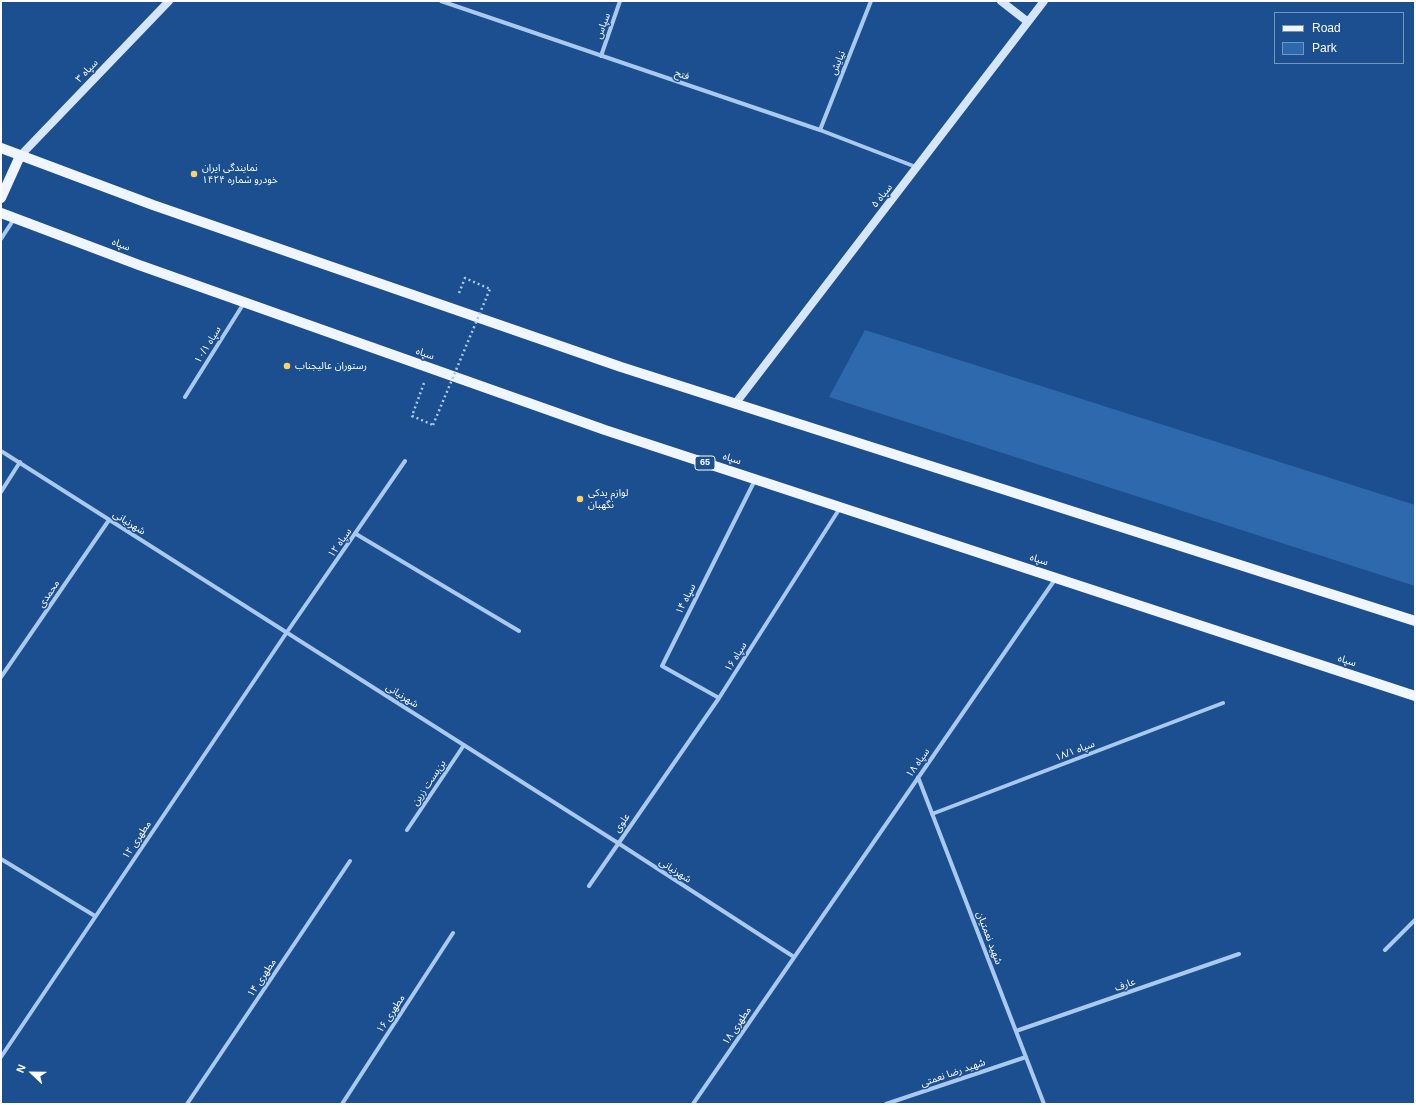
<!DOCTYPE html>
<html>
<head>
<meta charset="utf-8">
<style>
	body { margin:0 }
	#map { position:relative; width:1416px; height:1105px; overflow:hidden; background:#1b4f8f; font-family:Helvetica,sans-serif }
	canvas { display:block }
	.frame { position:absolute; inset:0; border:2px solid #fff; pointer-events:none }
	.legend { position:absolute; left:1274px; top:12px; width:130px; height:52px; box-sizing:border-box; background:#1b4f8f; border:1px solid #7695bc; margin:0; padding:5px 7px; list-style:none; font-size:12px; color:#fff }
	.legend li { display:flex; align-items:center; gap:8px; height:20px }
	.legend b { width:20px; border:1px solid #7695bc }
	.north { position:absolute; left:12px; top:1053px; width:40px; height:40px; -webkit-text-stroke:3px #1b4f8f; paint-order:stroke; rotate:292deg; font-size:11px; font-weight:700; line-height:16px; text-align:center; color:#fff }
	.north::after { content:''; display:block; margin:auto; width:14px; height:18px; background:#fff; clip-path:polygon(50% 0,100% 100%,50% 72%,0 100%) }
</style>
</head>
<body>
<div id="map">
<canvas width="1416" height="1105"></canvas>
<div class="frame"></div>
<ul class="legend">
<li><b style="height:5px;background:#f0f6ff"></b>Road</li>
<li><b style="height:11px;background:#2e69ad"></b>Park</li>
</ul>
<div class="north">N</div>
</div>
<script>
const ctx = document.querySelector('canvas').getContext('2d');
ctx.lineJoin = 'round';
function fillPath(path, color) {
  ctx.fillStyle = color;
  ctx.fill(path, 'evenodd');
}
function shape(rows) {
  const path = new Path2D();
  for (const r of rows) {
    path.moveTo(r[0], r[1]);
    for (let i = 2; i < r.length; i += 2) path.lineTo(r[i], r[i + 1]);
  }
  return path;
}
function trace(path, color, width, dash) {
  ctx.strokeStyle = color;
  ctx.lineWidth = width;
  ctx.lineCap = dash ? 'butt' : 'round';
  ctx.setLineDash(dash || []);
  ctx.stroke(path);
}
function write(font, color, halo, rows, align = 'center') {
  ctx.font = font + ' Helvetica,"Noto Sans Arabic",sans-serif';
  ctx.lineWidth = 3;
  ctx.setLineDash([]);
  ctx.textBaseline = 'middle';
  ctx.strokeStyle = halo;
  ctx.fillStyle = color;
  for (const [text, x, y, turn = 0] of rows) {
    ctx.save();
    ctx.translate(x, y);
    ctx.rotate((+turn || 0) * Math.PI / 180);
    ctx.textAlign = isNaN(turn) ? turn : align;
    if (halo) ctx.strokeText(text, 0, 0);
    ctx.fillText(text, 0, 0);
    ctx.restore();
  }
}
const green = shape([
	[865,330,1415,505,1415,586,829,397]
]);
const path = shape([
	[459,293,465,278,490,289],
	[424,383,412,416,433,425]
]);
const street = shape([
	[441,1,820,130,916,167],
	[601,56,620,1],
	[820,130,871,1],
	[1,239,14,219],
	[185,397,244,303],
	[1,451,618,843,794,957],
	[1,492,20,462],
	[356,534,519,631],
	[1,677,109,520],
	[719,698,662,666,755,480],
	[918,777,1044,1104],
	[932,814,1223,703],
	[407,830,464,745],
	[1,859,95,916],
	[589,886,719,698,840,508],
	[1385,950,1415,920],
	[1016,1031,1239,954],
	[1,1057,287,632,405,461],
	[187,1104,350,861],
	[342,1104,453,933],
	[693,1104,1056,578],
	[886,1104,1026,1057]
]);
const secondary = shape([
	[1001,1,1028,22],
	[20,156,169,1],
	[735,404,1044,1]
]);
const primary = shape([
	[1,148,153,205,621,367,1415,621],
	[1,198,20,156],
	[1,213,139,265,605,430,1415,696]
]);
const pathBridge = shape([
	[433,425,490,289]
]);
const markers = [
	[194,174,4,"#ffd166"],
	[287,366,4,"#ffd166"],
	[580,499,4,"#ffd166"]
];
const shields = [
	[705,463,20]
];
const shieldNames = [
	["65",705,463]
];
const streetNames = [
	["سپاس",603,26,-70],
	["نیایش",838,63,-68],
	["سپاه ۳",87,71,-46],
	["فتح",682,75,19],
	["سپاه ۵",882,196,-52],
	["سپاه",121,245,21],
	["سپاه ۱۰/۱",208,345,-58],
	["سپاه",425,354,20],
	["سپاه",732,459,18],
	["شهرنیانی",129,523,32],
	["سپاه ۱۲",340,543,-55],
	["سپاه",1039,560,18],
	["محمدی",49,594,-56],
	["سپاه ۱۴",686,599,-63],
	["سپاه ۱۶",736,657,-58],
	["سپاه",1347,661,18],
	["شهرنیانی",402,696,32],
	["سپاه ۱۸/۱",1075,751,-21],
	["سپاه ۱۸",918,763,-55],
	["بن‌بست زرین",429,783,-56],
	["علوی",622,823,-55],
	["مطهری ۱۲",137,840,-56],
	["شهرنیانی",675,871,33],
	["شهید نعمتیان",989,938,69],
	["مطهری ۱۴",262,978,-56],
	["عارف",1125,985,-19],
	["مطهری ۱۶",391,1014,-57],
	["مطهری ۱۸",737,1026,-56],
	["شهید رضا نعمتی",953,1073,-19]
];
const poiNames = [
	["نمایندگی ایران",202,168],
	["خودرو شماره ۱۴۲۴",202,180],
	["رستوران عالیجناب",295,366],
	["لوازم یدکی",588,493],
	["نگهبان",588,505]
];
fillPath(green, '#2e69ad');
trace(path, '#a9c9ee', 2.5, [2, 3]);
trace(street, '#a9c9ee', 4);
trace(secondary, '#d6e6fa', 8);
trace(primary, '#f0f6ff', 10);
trace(pathBridge, '#a9c9ee', 2.5, [2, 3]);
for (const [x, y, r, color] of markers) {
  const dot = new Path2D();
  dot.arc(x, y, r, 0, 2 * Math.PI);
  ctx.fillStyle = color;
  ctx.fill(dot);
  trace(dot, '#1b4f8f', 1.5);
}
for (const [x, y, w] of shields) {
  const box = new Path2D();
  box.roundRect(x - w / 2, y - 7, w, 14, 3);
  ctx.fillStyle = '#1b4f8f';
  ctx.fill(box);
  trace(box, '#fff', 1);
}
write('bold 9px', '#fff', null, shieldNames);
write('10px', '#fff', '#1b4f8f', streetNames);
write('10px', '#fff', '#1b4f8f', poiNames, 'left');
</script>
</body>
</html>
